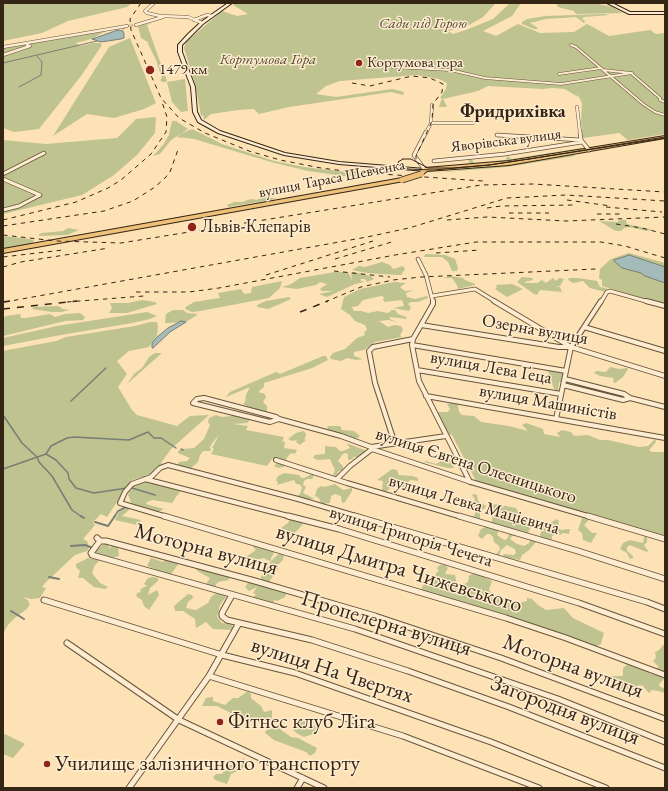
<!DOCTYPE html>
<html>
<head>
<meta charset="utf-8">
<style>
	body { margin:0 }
	#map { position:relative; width:668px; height:791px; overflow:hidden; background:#fde2b6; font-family:"EB Garamond",serif }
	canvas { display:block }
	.frame { position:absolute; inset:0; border:4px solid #352514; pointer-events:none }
</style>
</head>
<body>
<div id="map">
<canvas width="668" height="791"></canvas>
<div class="frame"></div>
</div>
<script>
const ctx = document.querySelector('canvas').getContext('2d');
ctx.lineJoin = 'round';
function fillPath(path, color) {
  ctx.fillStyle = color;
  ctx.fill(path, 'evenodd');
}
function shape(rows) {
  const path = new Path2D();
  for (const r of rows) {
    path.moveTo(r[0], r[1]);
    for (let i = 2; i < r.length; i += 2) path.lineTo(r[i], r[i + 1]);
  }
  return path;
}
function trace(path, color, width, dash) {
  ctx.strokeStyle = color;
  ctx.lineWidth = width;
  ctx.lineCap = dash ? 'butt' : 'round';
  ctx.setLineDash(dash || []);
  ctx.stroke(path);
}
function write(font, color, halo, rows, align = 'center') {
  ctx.font = font + ' "EB Garamond",serif';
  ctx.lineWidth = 3;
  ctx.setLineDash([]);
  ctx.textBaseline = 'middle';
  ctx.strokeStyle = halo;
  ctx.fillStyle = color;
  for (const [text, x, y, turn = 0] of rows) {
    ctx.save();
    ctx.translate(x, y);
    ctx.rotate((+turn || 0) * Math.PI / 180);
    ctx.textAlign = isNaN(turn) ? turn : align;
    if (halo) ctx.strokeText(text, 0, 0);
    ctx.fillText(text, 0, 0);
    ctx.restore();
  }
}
const green = shape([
	[3,3,132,3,127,7,68,21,42,33,3,41],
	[235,3,496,3,483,17,469,25,448,31,453,34,466,30,493,19,510,3,521,3,512,16,483,31,496,36,518,24,540,33,574,32,587,24,609,36,650,30,656,34,665,33,665,134,628,140,619,133,583,138,581,122,582,103,577,93,578,97,565,89,553,88,543,89,488,86,478,91,443,99,447,106,446,107,439,107,442,98,440,98,446,89,447,83,439,79,417,75,340,81,326,86,316,94,336,97,392,89,404,92,403,95,391,92,289,107,259,114,254,109,238,110,211,114,204,120,203,115,201,116,196,87,184,48,186,42,193,36,222,11,237,16,248,14,233,5],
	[556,3,594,3,612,7,622,13,576,14,574,11,558,7],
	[605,14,609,15,584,17,582,19,585,21,584,23,576,17,546,19,530,23,538,28,537,29,534,29,522,24,522,22,527,19,545,16],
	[152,23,147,25,167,81,165,82,162,82,160,80,162,78,156,60,148,44,148,42,141,38,138,26],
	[106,31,91,39,76,43,80,46,94,43,100,43,102,45,81,76,39,129,14,132,3,128,3,48],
	[130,38,156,103,144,109,114,118,87,114,53,136,109,47],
	[185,79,188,111,181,112,172,102,167,82],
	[156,117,155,133,137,155,114,175,82,195,3,214,3,140,46,144,117,138,136,119],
	[172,121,176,121,188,129,171,140,160,154,153,156,163,145,169,135],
	[192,129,222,144,274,161,304,167,363,174,359,176,344,176,308,171,271,162,194,139,177,137,182,133],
	[582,148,584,149,503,162,472,165,468,161,472,159,474,163,506,160,507,156,512,159],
	[573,154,575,156,507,167,432,173,505,165],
	[261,195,276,199,228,207,227,205,234,202,242,202,251,199,257,200,260,198],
	[620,220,626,220,627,224,653,230,646,231,629,227,624,228,621,231,616,231,599,221,617,222],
	[68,228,79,230,67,235,39,236,39,234,42,233,63,231],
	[3,236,23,238,34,240,32,244,27,245,8,249,3,248,4,245],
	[629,253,665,263,665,304,645,299,602,286,602,280,599,278,600,269,611,259],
	[426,254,445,255,455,259,458,268,457,271,452,271,448,262,442,257,425,257,424,256],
	[382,262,390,265,393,269,403,266,405,269,401,275,397,275,367,273,352,270,359,266,365,267],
	[335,272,348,272,352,280,351,273,354,272,371,276,374,279,367,282,365,279,361,279,360,280,364,282,355,284,327,297,319,294,333,291,322,291,320,289,327,284,320,282,316,285,297,289,282,287,291,284,300,278],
	[450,276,463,278,465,280,475,284,475,285,458,289,457,285,452,278,443,278],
	[522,277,532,278,533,280,524,282,526,283,537,283,542,280,546,283,553,278,556,281,559,278,564,279,560,286,555,286,560,287,562,292,540,290,537,295,534,294,517,282],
	[569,278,578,278,597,281,600,287,606,288,607,290,605,292,590,288,583,281,573,283,568,280],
	[282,281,280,288,269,298,200,311,192,312,185,309,186,307,194,302,220,298,218,293,241,289,244,294,251,293,252,287],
	[394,282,406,283,400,287,405,291,414,290,406,293,407,297,415,299,427,296,428,298,418,302,411,302,408,304,411,307,409,311,393,308,404,306,402,300,385,302,383,300,384,297,381,296,363,300,358,306,352,307,354,311,361,311,368,313,378,311,388,313,392,310,395,310,398,314,406,317,407,319,390,317,390,319,398,323,389,320,379,321,388,327,394,325,401,326,403,330,400,335,402,337,375,342,364,350,354,352,354,356,363,359,356,360,347,358,341,361,331,359,330,357,333,353,345,349,357,338,365,335,364,333,367,329,365,325,355,321,350,315,341,309,344,297,360,289],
	[512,284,523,289,507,297,495,289,497,287,496,285],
	[289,297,291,299,289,300,268,309,257,307,257,305,266,301],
	[142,300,155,302,157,304,127,313,109,313,112,308,110,303,128,303],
	[58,306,63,309,70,310,61,312,52,312,32,309,34,307],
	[173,310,183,310,187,313,197,314,197,315,186,322,165,323,166,314],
	[147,312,157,316,150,319,132,323,61,335,3,346,3,338,57,326],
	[80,313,85,317,83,320,65,321,3,336,3,318,6,316,20,314,21,318,26,318,50,314,55,317,65,314],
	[150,322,157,322,158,327,157,335,149,347,129,351,117,361,127,374,118,387,132,410,137,415,177,426,190,416,209,415,171,449,161,463,162,464,153,473,132,480,123,490,125,490,107,517,101,514,93,522,95,525,83,539,87,541,89,548,87,551,75,555,45,583,42,587,46,588,40,598,31,599,23,597,29,601,28,602,30,604,27,609,16,617,8,625,3,634,3,351,56,341,66,337,135,326],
	[155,353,162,353,127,384,134,374,142,368,149,357],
	[323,356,326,356,328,360,312,368,264,383,264,387,259,391,260,393,264,393,266,397,263,402,267,406,267,412,264,414,243,404,245,402,246,395,250,387,226,397,230,392,276,372,280,374],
	[551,367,564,372,562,382,559,382,558,391,554,389,549,376,548,370],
	[610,367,619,369,627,368,628,369,623,377,615,383,613,382,614,378,600,376,594,373,596,371,606,372],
	[457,402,459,412,462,415,474,416,481,422,509,426,528,431,522,425,526,423,543,429,544,434,560,437,557,433,562,430,571,432,574,436,588,435,600,440,608,440,639,447,648,446,655,439,656,442,649,450,652,452,665,452,665,537,525,495,496,488,476,481,452,435,448,434,437,412,448,412,450,409,447,404],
	[216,415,222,417,241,415,252,418,247,423,233,424,248,426,246,430,284,437,282,441,285,442,284,448,297,450,295,454,292,453,289,455,286,459,288,461,287,465,283,467,278,468,274,466,277,463,272,459,267,466,211,454,214,449,212,448,219,435,213,442,210,447,211,451,203,451,200,455,198,462,190,469,178,465,179,462,187,461,190,458,178,453,178,451,182,449,194,448,204,439,210,425,208,422,209,418],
	[328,426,340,426,342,430,354,431,360,436,356,439,352,438,341,433,330,431,327,428],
	[303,431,305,432,306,436,304,439,306,440,300,445,296,442,297,440,292,441,288,439,296,433],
	[347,444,349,444,367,451,358,457,353,457,353,459,348,460,348,454,345,453,342,455,338,461,343,466,343,470,337,472,338,474,335,476,333,475,335,470,330,459,318,460,313,458,315,455,325,454,325,446,336,447,340,451,343,451,350,448],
	[442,452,446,452,454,468,448,468,424,462,426,461,436,464,440,462,441,460,440,459,443,458],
	[392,469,397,470,399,475,412,476,418,478,418,481,411,480,406,483,410,489,392,486,387,491,382,491,383,481,377,480],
	[284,473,299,475,301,478,304,478,313,473,315,474,312,479,307,479,304,481,303,485,306,487,303,493,315,499,308,499,297,496,300,494,302,487,299,484,296,484,294,480,277,485,278,483,276,480,278,476],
	[146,481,166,487,174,487,181,490,172,503,152,500,147,502,146,504,164,509,158,512,132,504,128,495,130,491,138,484],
	[335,484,343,490,352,488,352,491,345,502,342,503,341,496,335,494,331,496,330,503,321,504,319,498,315,496,317,489,321,486,325,487],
	[474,494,477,495,478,501,486,506,485,508,480,511,480,520,467,516,474,516,475,514,475,511,470,507,475,499,472,495],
	[496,504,516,508,520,516,518,523,525,525,529,525,531,527,528,533,490,523,492,521,493,515,487,513,486,510,488,507],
	[129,506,131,507,130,509,122,516,141,520,137,525,115,520,119,511],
	[582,518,589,520,584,525,592,533,597,533,591,543,583,540,582,533,578,530],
	[290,519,304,520,304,523,292,536,287,534,281,528,288,523],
	[556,519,559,521,558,528,561,530,570,529,569,534,563,533,560,535,556,534,552,536,552,539,548,540,541,538,540,535,543,526,548,525],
	[488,526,499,529,497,535,504,540,507,539,510,532,518,535,512,536,510,539,517,544,524,546,529,543,531,538,537,541,529,550,522,555,520,560,505,557,503,554,514,555,516,553,515,549,507,545,501,550,499,555,496,555,500,549,499,546,494,542,493,537,490,534,487,534,482,539,478,536,481,529],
	[647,536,647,542,644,545,648,551,647,552,630,545,627,547,627,551,633,556,633,558,630,559,627,553,620,549,623,543,630,540,643,543,644,537],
	[104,544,108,544,109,548,114,545,118,547,119,556,105,560,93,553],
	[255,545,275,551,271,558,271,561,281,552,284,554,283,560,275,567,279,567,269,582,262,581,261,577,271,561,267,560,264,558,254,560,250,562,246,562,243,559,256,550,253,547],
	[88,558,100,560,95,565,92,573,100,583,108,587,105,589,94,587,83,578,78,578,80,571,76,567,76,564],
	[151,558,163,562,165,560,179,563,169,577,155,573,157,570,147,566],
	[440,565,445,565,448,568,445,574,455,575,457,585,461,586,468,582,469,576,472,574,480,575,492,581,489,590,495,596,519,603,527,601,527,598,532,599,538,605,546,610,564,608,573,618,604,633,601,644,597,646,597,649,421,590,427,577,436,580,436,573,439,571,437,568],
	[196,567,202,568,210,572,230,577,229,580,218,582,213,589,205,586,210,578,199,572,196,569],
	[153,577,158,578,158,581,150,588,148,595,157,590,159,595,149,610,144,606,142,600,136,596,137,593,141,592,140,590,142,588,147,586,144,584,148,578],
	[249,582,284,591,286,594,285,597,277,601,274,600,273,604,253,598,256,594,253,593,257,587,249,591,245,587],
	[216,593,224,594,226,597,220,605,217,617,222,623,230,624,233,626,232,630,213,629,206,622,196,628,195,619,183,611,175,611,174,606,188,594,192,595,193,598,188,602,186,608,196,610,208,603,211,597],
	[665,643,665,675,652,670,659,667,653,661,656,658,655,652,659,650],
	[628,664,645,670,651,674,661,676,664,679,660,683,659,686,665,689,665,693,658,691,652,690,649,693,643,686,639,685,633,690,628,689,622,691,614,685,609,676,623,676,623,668],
	[248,691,251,694,251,698,261,706,264,712,272,710,272,721,258,720,250,723,217,706,202,706,206,698,213,697,213,701,225,705,233,698,238,698],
	[302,721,308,721,317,728,319,732,304,737,298,734,293,730,293,723],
	[277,727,291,737,298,738,317,748,315,753,310,756,306,752,274,740,265,733,267,729],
	[3,733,25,744,13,758,3,754],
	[244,758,246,764,242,769,231,774,227,784,215,780,213,777,216,774,222,774,227,765,234,765]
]);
const water = shape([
	[118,30,123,31,124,34,124,38,121,39,101,42,92,39,118,30],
	[629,255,665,267,665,283,645,276,641,273,622,268,614,261,614,260,629,255],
	[181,321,186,322,170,332,153,348,152,348,152,343,157,337,168,328,181,321]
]);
const streamFar2 = shape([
	[123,29,126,27],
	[3,63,97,41],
	[19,87,41,75,42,62,37,56]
]);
const streamFar1 = shape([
	[71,401,106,368],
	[3,415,22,443,37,457,39,462,52,476,72,510,82,517],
	[181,449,183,450],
	[46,454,51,446,67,438,74,437,129,440,148,432,154,438,161,438,176,448],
	[3,469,46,454,56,460,68,473,69,479,76,488,94,493,127,488],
	[130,488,137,484],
	[132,488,155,495],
	[114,517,118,511,126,507,128,508]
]);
const stream = shape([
	[81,516,84,518],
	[95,522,108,526,115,516],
	[71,546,85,545,93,548],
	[49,577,59,579],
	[11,611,24,619]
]);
const minorTunnel = shape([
	[127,26,136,25]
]);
const pedestrian = shape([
	[571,45,576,47,643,104,655,112,665,115],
	[393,67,450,70,485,78,561,84,632,73],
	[603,70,631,73,660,98,660,100,665,102],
	[559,74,601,68]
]);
const minorFar3 = shape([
	[154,3,145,11,147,13,160,16,188,17,202,23],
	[194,20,207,15,212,16],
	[136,25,163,17],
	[3,47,127,26],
	[3,55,30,46,27,45],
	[577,107,580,133],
	[431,123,473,123],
	[426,133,431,123,432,105]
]);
const minorFar2 = shape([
	[580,132,581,140],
	[497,135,581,140],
	[581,140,589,150],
	[434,161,505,154,582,142],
	[425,170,414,155,426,132],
	[3,174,44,153],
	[3,179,40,195,19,206,3,210],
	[418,259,426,275,433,302],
	[432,296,475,289,496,302],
	[601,302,607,292,610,291,649,302]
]);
const minorFar1 = shape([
	[433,301,433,304,413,339,412,345,419,381,470,482],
	[494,301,571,347],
	[646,301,665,306],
	[421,325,559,347,571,347,665,376],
	[584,327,665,351],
	[412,345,566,371],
	[417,370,561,394],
	[565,379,624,394,630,398,665,407],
	[563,385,623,400,630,398],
	[426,396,665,438],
	[204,398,276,417,279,419,270,422,193,403,197,399,204,398],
	[279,419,341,436,371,447,372,449,471,482,591,517],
	[556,419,571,347,601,301],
	[395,444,375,383,369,351,373,347,413,339],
	[371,447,446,436],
	[276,460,347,483,462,517],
	[145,479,292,517],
	[337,479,350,466,372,449],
	[167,517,120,503,125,492,132,484,151,477,160,468,168,465,298,499,359,517]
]);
const minor = shape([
	[164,516,506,618,566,638,665,675],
	[288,516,339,529,579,603,665,634],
	[355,516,647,602,665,609],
	[459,516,578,551,665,579],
	[588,516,665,539],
	[97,538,100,541,91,553,92,555,355,629,558,699,665,742],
	[100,541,106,541,255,581,375,616,501,658,665,719],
	[232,595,222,613,222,616,227,620,312,640,408,671,509,707,665,768],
	[44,600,222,655,295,673,491,742,606,788],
	[67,643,179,720,324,788],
	[209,676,403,736,539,788],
	[129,788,209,676,239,623],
	[297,788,303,778]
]);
const secondary = shape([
	[228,3,232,3,203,24,182,45,182,52,195,87,197,112,201,120,220,131,285,153,339,162,425,169,427,169,427,171,339,164,284,155,218,133,198,122,193,112,191,87,178,52,178,45,188,34,201,22,228,3],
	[607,3,612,3,630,12,665,12,665,14,629,14,607,3]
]);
const primary = shape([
	[665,136,665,138,509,165,427,171,421,176,418,174,425,168,509,161,665,136],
	[402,178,404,179,404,181,3,253,3,249,402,178]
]);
const tram = shape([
	[403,159,411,159,428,168,453,168,489,165,434,170,408,169,400,166,398,162,403,159],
	[529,159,665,137],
	[529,159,665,138],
	[489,165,529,159],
	[489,165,529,159]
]);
const railFar1 = shape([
	[141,3,130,19,131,30,161,98,179,118,205,133,249,151,280,160,321,168,352,172,483,181],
	[352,83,370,86,412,76,430,78,443,84,442,92,433,104,432,121,416,156,416,161,419,164],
	[567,200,611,206],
	[606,207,662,212],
	[487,208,501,206,574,205],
	[509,213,549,213],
	[597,214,621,214],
	[3,220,76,202,108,188,121,180,151,154,166,132,167,117,162,102],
	[447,220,487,217,566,221,665,217],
	[616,224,642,228,665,234],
	[3,226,104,211,133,201,155,187,165,178,170,172,179,147],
	[3,235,56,241,121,243,481,185,533,184,665,192],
	[436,253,480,250],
	[3,257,63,250],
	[335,259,395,241],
	[3,267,21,262,109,248],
	[334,271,390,277],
	[266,275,373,241],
	[136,292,189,292,219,288,395,255,476,242,601,242,625,246,665,258],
	[5,302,367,237,409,228,507,198,566,195,665,201],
	[67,302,144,296],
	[325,302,361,287,393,280,421,277,596,269]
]);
const rail = shape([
	[3,302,10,301],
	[3,309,77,301],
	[300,312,328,301]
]);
const primaryBridge = shape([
	[402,180,421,174]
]);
const markers = [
	[359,63,4,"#8f2418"],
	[150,70,5,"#8f2418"],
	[192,227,5,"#8f2418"],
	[220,722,4,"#8f2418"],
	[47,764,4,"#8f2418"]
];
const farParknames = [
	["Сади під Горою",423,24],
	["Кортумова Гора",268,60]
];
const farPoinames = [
	["Кортумова гора",367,63],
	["1479 км",159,70]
];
const farStreetnames = [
	["Яворівська вулиця",506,141,-7],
	["вулиця Тараса Шевченка",332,179,-11]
];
const farDistrictnames = [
	["Фридрихівка",513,112]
];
const poiNames = [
	["Львів-Клепарів",201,227]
];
const streetNames = [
	["Озерна вулиця",535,330,10],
	["вулиця Лева Ґеца",491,368,10],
	["вулиця Машиністів",548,403,10],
	["вулиця Євгена Олесницького",476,466,18],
	["вулиця Левка Мацієвича",474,505,16],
	["вулиця Григорія Чечета",411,537,17]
];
const nearStreetnames = [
	["Моторна вулиця",206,550,15],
	["вулиця Дмитра Чижевського",399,569,17],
	["Пропелерна вулиця",386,624,17],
	["Моторна вулиця",573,667,20],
	["вулиця На Чвертях",332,671,18],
	["Загородня вулиця",565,711,21]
];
const nearPoinames = [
	["Фітнес клуб Ліга",228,722],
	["Училище залізничного транспорту",55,764]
];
fillPath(green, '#bec38f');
fillPath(water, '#a4bbb9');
trace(water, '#787f77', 1);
trace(streamFar2, '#787f77', 1);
trace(streamFar1, '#787f77', 1.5);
trace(stream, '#787f77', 2);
trace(minorTunnel, '#d5bc96', 2.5, [2.5, 1]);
trace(pedestrian, '#67543c', 3);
trace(minorFar3, '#67543c', 3.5);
trace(minorFar2, '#67543c', 4.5);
trace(minorFar1, '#67543c', 6);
trace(minor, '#67543c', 7);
trace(secondary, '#352514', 2);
trace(primary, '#352514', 2);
trace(pedestrian, '#feecd0', 2);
trace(minorFar3, '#feecd0', 2.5);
trace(minorFar2, '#feecd0', 3);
trace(minorFar1, '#feecd0', 4);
trace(minor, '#feecd0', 5);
fillPath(secondary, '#feecd0');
fillPath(primary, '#eec17b');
trace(tram, '#352514', 1);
trace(railFar1, '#352514', 1, [4.5, 4.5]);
trace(rail, '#352514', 1.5, [7, 7]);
trace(primaryBridge, '#352514', 7, []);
trace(primaryBridge, '#eec17b', 5.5);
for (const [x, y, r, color] of markers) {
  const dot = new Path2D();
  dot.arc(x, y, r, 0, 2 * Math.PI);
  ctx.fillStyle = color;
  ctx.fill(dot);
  trace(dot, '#feecd0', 1.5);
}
write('italic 15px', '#574c33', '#feecd0', farParknames);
write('15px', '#352514', '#feecd0', farPoinames, 'left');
write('15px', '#352514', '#feecd0', farStreetnames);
write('bold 18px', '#352514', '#feecd0', farDistrictnames);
write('18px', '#352514', '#feecd0', poiNames, 'left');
write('18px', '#352514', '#feecd0', streetNames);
write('22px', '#352514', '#feecd0', nearStreetnames);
write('22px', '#352514', '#feecd0', nearPoinames, 'left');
</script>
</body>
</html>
